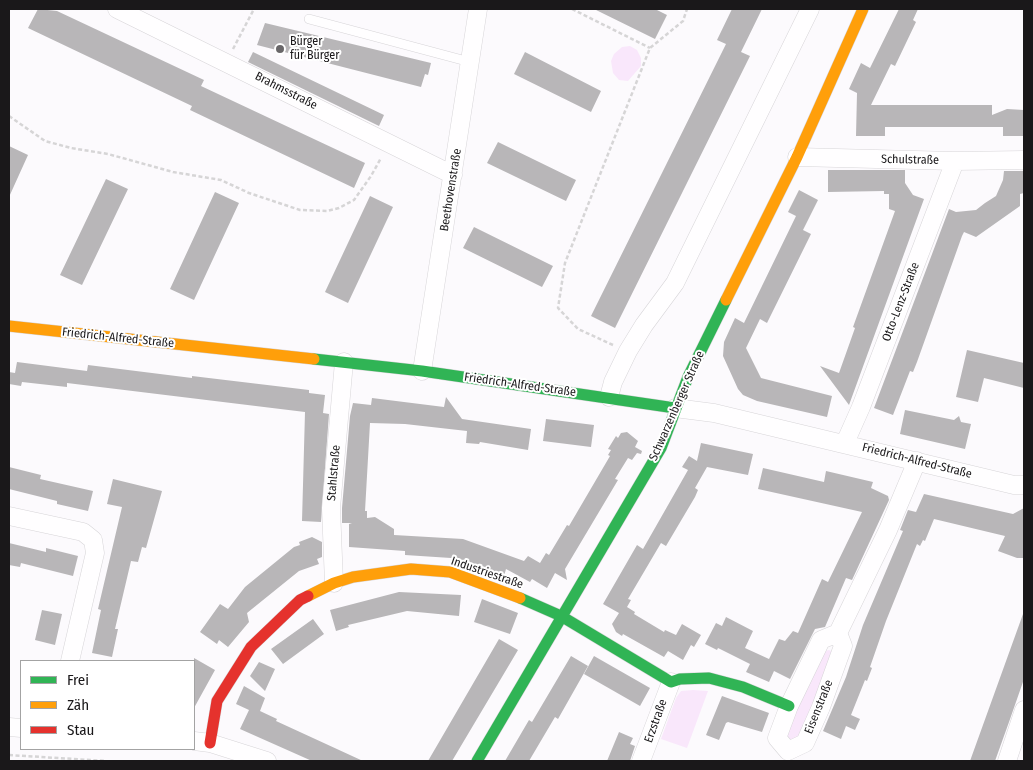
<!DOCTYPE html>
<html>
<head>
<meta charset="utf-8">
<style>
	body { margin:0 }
	#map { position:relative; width:1033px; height:770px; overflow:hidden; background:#fcfafd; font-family:"Fira Sans Condensed",sans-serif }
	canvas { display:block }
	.frame { position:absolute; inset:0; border:10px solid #1a181a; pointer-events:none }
	.legend { position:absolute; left:20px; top:660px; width:175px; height:90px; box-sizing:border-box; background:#fff; border:1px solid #a3a3a3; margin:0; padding:6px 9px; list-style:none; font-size:15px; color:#1a181a }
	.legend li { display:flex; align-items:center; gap:10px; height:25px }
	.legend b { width:25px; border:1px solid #a3a3a3 }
</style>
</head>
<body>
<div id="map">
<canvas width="1033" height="770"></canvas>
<div class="frame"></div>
<ul class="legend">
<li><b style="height:6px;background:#30b455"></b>Frei</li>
<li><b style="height:6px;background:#ff9f0a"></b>Zäh</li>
<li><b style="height:6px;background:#e5322d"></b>Stau</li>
</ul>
</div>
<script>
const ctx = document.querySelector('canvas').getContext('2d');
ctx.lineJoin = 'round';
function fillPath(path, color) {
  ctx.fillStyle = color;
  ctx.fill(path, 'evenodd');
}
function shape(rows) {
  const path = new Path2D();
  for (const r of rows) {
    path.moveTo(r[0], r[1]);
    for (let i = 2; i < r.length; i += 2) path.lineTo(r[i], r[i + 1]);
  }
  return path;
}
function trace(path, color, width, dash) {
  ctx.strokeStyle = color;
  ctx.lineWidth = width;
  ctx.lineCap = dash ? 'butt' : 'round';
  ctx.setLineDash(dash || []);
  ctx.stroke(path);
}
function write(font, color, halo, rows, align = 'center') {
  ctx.font = font + ' "Fira Sans Condensed",sans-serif';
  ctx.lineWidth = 4;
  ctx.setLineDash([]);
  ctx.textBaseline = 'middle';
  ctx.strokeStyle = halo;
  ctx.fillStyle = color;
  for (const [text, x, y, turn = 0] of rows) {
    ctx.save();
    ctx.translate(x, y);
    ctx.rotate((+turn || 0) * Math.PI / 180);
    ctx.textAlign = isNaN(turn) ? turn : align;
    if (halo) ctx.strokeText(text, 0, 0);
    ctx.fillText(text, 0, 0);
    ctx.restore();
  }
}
const green = shape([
	[630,46,637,50,641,58,641,66,628,81,619,80,613,73,611,61,614,54,622,47],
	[829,650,833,652,802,737,791,743,785,733,825,651],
	[693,690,708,691,687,748,661,739,676,698,681,691]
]);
const building = shape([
	[38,9,57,11,204,80,201,86,365,163,354,188,190,110,192,106,28,28],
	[594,9,655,9,667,15,655,39],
	[732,9,762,9,741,52,750,56,615,328,591,316,726,44,717,40],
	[899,9,918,9,913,20,916,22,895,66,891,64,871,105,992,105,992,115,1007,109,1024,110,1024,136,1003,136,1003,127,885,127,885,136,856,136,857,93,849,89,861,63,870,68],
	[265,23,431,63,428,75,425,74,421,87,257,45],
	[253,52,384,115,379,126,248,62],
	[525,52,601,91,591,112,514,74],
	[498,142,576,180,566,201,487,163],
	[9,146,28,155,9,197],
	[828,170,905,170,905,183,913,195,924,199,849,405,820,366,839,373,855,328,853,327,895,211,889,209,889,194,884,194,884,191,828,192],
	[1004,171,1024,171,1024,193,1020,194,1020,206,976,237,964,232,962,236,917,362,913,372,910,371,893,415,874,408,949,209,956,212,976,210,985,203,996,196,1003,180],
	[106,179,128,189,82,285,60,275],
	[799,190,818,200,803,230,811,234,767,323,760,319,746,348,761,378,832,396,827,417,757,401,743,395,738,389,723,356,724,342,735,318,744,323,796,216,788,212],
	[215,192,239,203,194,300,170,289],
	[370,196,393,207,348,303,325,292],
	[474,227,553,266,542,287,463,248],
	[967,350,1024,363,1024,388,984,378,978,402,956,397],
	[17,362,87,371,88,365,192,378,192,376,309,390,309,393,325,395,323,413,329,414,321,522,302,521,305,412,67,383,67,387,22,382,21,386,9,384,9,372,15,373],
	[446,397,462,419,531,429,528,450,480,442,479,444,466,443,467,431,405,424,370,423,365,511,367,511,367,518,375,517,394,529,394,535,463,539,524,561,528,556,540,563,546,553,549,555,567,525,569,526,610,456,608,455,611,450,608,449,616,436,618,438,621,433,627,432,638,441,635,447,642,451,641,454,637,453,632,460,628,458,615,479,618,480,565,569,567,580,555,573,547,588,532,579,530,582,506,569,504,576,471,564,469,561,451,558,405,555,405,551,349,547,349,524,352,523,342,523,342,508,350,416,353,403,371,405,372,398,444,407],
	[905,410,954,420,959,416,961,422,971,424,965,449,900,434],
	[546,419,594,425,591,447,543,441],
	[701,443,753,454,748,475,707,467,695,488,698,490,695,497,666,546,661,543,628,599,631,600,627,607,635,612,634,614,664,632,665,630,676,635,682,624,701,635,694,647,691,645,683,660,668,651,664,657,623,634,622,636,616,632,612,624,619,613,603,604,637,545,643,549,688,470,682,467,689,456,697,461],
	[9,467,41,475,40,479,93,491,88,511,57,504,57,501,9,489],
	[763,468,824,482,826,471,873,482,871,488,888,496,889,500,852,580,846,578,825,627,815,629,790,679,774,671,769,682,746,672,750,664,718,648,717,650,705,644,716,623,722,626,726,617,753,631,745,648,769,659,779,639,785,641,793,631,798,633,822,579,828,582,862,512,758,489],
	[113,479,162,491,146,548,142,547,138,562,131,561,115,629,118,629,112,657,92,653,101,610,98,609,122,507,107,504],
	[924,494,1013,514,1024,508,1024,558,1017,558,998,551,1005,536,934,519,925,541,923,540,920,546,917,544,886,621,870,667,872,668,867,681,865,680,851,715,860,719,855,730,846,726,841,739,823,731,846,677,863,625,903,531,900,530,908,510,916,512],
	[312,537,322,542,322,557,317,559,319,564,299,571,247,613,249,622,228,647,219,640,217,644,200,632,220,604,228,609,245,587,294,547,300,545,299,542],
	[9,543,46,552,46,548,78,556,73,576,21,563,20,567,9,565],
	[399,592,461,595,459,616,407,611,348,625,349,627,336,631,330,610],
	[482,599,518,613,510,634,474,622],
	[42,610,62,614,55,645,35,640],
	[1023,614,1024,679,1009,722,995,761,970,761],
	[313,619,324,634,283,664,271,649],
	[499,639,518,650,452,761,428,761],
	[571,656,588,666,558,719,555,717,529,761,505,761,529,720,532,722],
	[594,656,650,688,640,706,584,674],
	[194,658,215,670,194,708],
	[259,662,275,669,265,691,250,676],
	[244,686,265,698,260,711,277,719,276,721,363,761,312,761,240,729,249,710,236,704],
	[722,696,769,713,762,732,728,722,726,723,719,740,706,735],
	[619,732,633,738,630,744,635,746,630,761,607,761]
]);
const path = shape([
	[572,9,650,48],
	[233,49,254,9],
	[9,116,45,141,71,148,108,154,173,172,221,180,249,193,300,210,327,211,339,208,354,200,371,176,381,158],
	[613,345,578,329,558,308,565,263,650,48,683,21,687,9],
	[9,755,106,761]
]);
const lane = shape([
	[309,19,470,62]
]);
const street = shape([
	[117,9,453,175],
	[797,157,955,161,1024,160],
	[422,371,478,9],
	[609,397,613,382,628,351,644,325,675,283,810,9],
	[675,408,714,413,1014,485,1024,485],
	[845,443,861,407,955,161],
	[9,516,83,532,93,540,95,553,70,661],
	[334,583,331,508,344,362],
	[838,633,843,646,821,707,805,743,788,751,777,738,789,706,821,640,838,633,888,530,917,461],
	[9,727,21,728],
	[194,741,210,743,267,761],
	[641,761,671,682],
	[1007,761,1024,710]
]);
const fast = shape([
	[314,359,422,371,675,408],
	[520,598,561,616,671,682,680,679,709,678,743,687,789,706],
	[477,761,661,448,688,377,726,300]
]);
const slow = shape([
	[726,300,797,157,863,9],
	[9,326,314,359],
	[308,596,334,583,353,577,411,569,450,572,520,598]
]);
const jam = shape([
	[210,743,217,701,251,647,300,600,308,596]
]);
const markers = [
	[280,49,5,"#696769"]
];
const poiNames = [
	["Bürger",290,42],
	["für Bürger",290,56]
];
const streetNames = [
	["Brahmsstraße",286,91,27],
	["Schulstraße",910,160,1],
	["Beethovenstraße",451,190,-81],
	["Otto-Lenz-Straße",901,302,-69],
	["Friedrich-Alfred-Straße",118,338,6],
	["Friedrich-Alfred-Straße",520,385,8],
	["Schwarzenberger Straße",677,406,-66],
	["Friedrich-Alfred-Straße",917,461,14],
	["Stahlstraße",334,473,-85],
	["Industriestraße",487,573,19],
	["Eisenstraße",819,707,-68],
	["Erzstraße",656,721,-70]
];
fillPath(green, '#f9e7fb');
fillPath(building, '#b8b6b8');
trace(lane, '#d7d5d8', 10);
trace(street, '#d7d5d8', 19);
trace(fast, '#d7d5d8', 12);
trace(slow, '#d7d5d8', 12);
trace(jam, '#d7d5d8', 12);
trace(path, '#d6d5d6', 2.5, [4, 2.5]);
trace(lane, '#fffeff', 9);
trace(street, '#fffeff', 18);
trace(fast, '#30b455', 11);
trace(slow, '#ff9f0a', 11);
trace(jam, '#e5322d', 11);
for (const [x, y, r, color] of markers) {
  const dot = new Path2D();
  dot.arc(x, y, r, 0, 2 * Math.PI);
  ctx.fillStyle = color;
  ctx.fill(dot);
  trace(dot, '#fff', 2);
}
write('12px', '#1a181a', '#fff', poiNames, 'left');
write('12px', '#1a181a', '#fff', streetNames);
</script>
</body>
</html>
